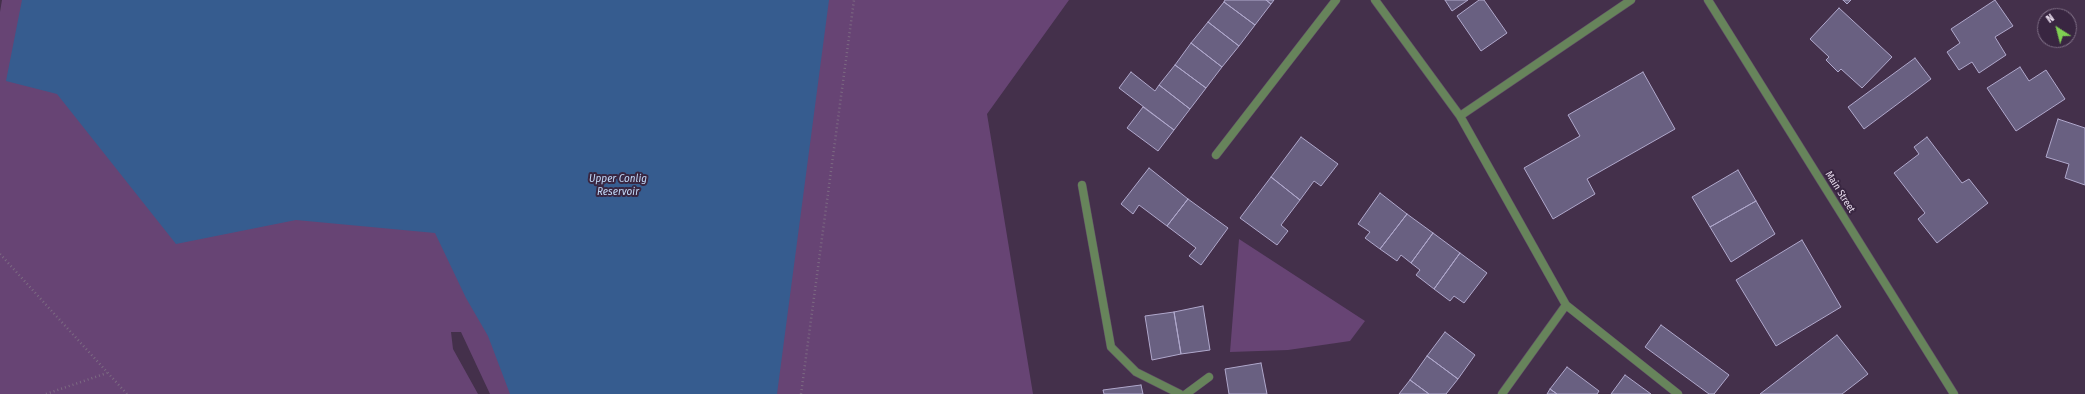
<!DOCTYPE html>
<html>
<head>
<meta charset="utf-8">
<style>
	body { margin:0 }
	#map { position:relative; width:2085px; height:394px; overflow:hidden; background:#44304b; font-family:"Fira Sans Condensed",sans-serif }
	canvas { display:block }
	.north { position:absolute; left:2037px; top:8px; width:40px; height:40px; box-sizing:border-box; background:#392641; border:1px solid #807087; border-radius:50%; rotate:324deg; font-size:11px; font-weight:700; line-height:16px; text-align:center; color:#ebdff0 }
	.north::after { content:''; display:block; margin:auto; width:14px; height:18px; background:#7fd052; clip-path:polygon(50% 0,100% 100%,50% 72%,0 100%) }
</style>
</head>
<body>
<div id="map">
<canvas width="2085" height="394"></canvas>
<div class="north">N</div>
</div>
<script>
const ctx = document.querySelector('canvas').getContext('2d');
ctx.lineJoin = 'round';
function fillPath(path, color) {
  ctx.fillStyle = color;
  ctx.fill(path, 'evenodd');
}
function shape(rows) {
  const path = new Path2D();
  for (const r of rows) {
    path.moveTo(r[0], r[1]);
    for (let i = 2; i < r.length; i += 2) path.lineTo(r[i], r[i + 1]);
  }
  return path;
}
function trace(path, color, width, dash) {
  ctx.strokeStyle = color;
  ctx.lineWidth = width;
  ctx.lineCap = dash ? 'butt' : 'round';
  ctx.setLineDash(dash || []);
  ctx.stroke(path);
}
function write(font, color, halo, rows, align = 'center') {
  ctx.font = font + ' "Fira Sans Condensed",sans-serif';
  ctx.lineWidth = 4;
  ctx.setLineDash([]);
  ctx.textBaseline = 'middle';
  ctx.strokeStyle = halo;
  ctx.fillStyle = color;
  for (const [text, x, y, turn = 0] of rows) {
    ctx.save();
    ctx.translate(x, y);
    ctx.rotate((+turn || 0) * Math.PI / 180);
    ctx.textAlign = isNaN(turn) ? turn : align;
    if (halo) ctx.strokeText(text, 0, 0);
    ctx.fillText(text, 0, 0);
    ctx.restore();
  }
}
const green = shape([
	[2,0,1069,0,987,114,1033,394,490,394,461,332,451,332,453,349,478,394,0,394,0,12],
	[1239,239,1365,321,1350,341,1288,350,1230,352]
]);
const water = shape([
	[22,0,829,0,777,394,510,394,488,336,466,298,435,233,296,220,176,244,57,94,6,81]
]);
const building = shape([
	[1225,0,1266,0,1271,4,1255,25,1224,2,1225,0],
	[1266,0,1274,0,1271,4,1266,0],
	[1445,0,1468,0,1452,11,1445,0],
	[1479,0,1484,0,1507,33,1481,51,1457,16,1479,0],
	[1843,0,1851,0,1847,4,1843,0],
	[1995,0,2013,26,1995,37,2006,55,1979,73,1972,62,1959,70,1947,52,1960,43,1951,29,1995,0],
	[1224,2,1255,25,1239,46,1208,22,1224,2],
	[1839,8,1892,57,1862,88,1841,69,1838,72,1826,60,1829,57,1810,39,1839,8],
	[1208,22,1239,46,1222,67,1191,43,1208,22],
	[1191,43,1222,67,1206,88,1175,65,1191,43],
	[1915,58,1931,79,1864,129,1848,107,1915,58],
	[1175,65,1206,88,1190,109,1159,85,1175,65],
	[2020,67,2029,81,2046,70,2065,99,2016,131,1987,88,2020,67],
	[1131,72,1155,91,1159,85,1190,109,1174,130,1119,88,1131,72],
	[1643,72,1675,129,1587,179,1595,194,1553,219,1524,168,1580,136,1568,115,1643,72],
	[1143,107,1174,130,1158,151,1127,128,1143,107],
	[2058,119,2085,128,2085,185,2065,178,2069,164,2046,157,2058,119],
	[1301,137,1338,164,1321,186,1314,181,1300,200,1271,177,1301,137],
	[1927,137,1962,183,1969,179,1988,203,1937,243,1918,219,1925,213,1894,173,1919,154,1914,147,1927,137],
	[1149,168,1188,199,1167,226,1139,205,1133,214,1121,204,1149,168],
	[1738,170,1756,201,1710,227,1692,197,1738,170],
	[1271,177,1300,200,1281,225,1288,231,1277,245,1240,218,1271,177],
	[1380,193,1407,214,1380,249,1365,238,1370,232,1358,224,1380,193],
	[1188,199,1228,228,1201,265,1189,256,1196,248,1167,226,1188,199],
	[1756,201,1775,234,1731,262,1710,227,1756,201],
	[1407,214,1433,233,1411,263,1401,255,1397,261,1380,249,1407,214],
	[1433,233,1460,253,1434,289,1416,275,1420,270,1411,263,1433,233],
	[1802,240,1841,307,1776,346,1736,280,1802,240],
	[1460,253,1487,273,1464,303,1454,296,1450,301,1434,289,1460,253],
	[1203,306,1210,350,1181,354,1174,312,1203,306],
	[1174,312,1181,354,1152,360,1145,316,1174,312],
	[1661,325,1729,375,1714,394,1709,394,1645,347,1661,325],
	[1445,332,1475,355,1458,379,1427,356,1445,332],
	[1837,335,1868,374,1842,394,1760,394,1837,335],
	[1427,356,1458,379,1446,394,1429,394,1410,380,1427,356],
	[1261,363,1267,394,1229,394,1225,369,1261,363],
	[1567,367,1599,391,1597,394,1557,394,1550,389,1567,367],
	[1625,375,1651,394,1611,394,1625,375],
	[1410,380,1429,394,1399,394,1410,380],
	[1141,385,1143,394,1104,394,1103,390,1141,385],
	[1550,389,1557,394,1547,394,1550,389]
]);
const path = shape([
	[0,254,127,394],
	[46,394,107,373],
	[801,394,854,0]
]);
const service = shape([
	[1082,185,1111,347,1136,372,1180,394],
	[1186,394,1209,377]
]);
const minor = shape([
	[1375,0,1460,116,1566,305,1502,394],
	[1460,116,1631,0],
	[1216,155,1336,0],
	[1566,305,1678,394]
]);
const tertiary = shape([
	[1708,0,1954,394]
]);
const streetNames = [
	["Main Street",1840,192,58]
];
const waterNames = [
	["Upper Conlig",618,179],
	["Reservoir",618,192]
];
fillPath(green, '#674474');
fillPath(water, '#365c8f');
fillPath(building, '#696081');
trace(building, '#b0a8cc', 1);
trace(service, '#5f4c65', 9);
trace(minor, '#5f4c65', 9);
trace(tertiary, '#5f4c65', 9);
trace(path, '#7c6a82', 2.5, [1, 3]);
trace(service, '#67845b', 8);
trace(minor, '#67845b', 8);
trace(tertiary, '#67845b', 8);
write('10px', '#ebdff0', '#392641', streetNames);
write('italic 11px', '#c0d7f6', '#392641', waterNames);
</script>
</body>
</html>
